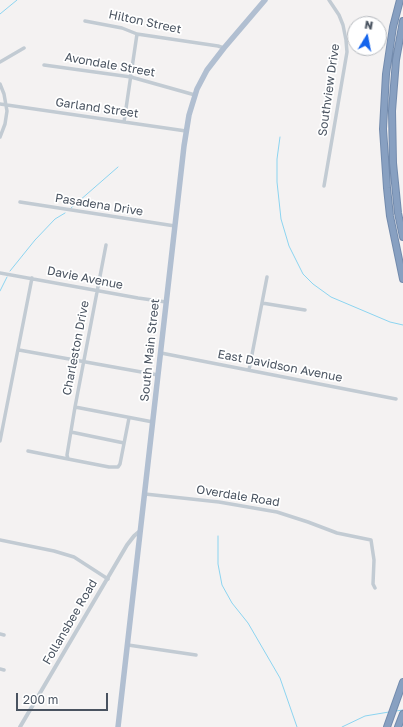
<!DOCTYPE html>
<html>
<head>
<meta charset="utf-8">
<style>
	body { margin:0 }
	#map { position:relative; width:403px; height:727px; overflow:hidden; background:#f4f2f2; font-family:"Golos Text",sans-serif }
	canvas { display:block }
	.north { position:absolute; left:347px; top:16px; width:40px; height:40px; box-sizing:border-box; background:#fff; border:1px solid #b6babf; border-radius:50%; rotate:10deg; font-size:11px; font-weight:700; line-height:16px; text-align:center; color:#495360 }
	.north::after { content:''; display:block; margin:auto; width:14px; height:18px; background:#1464ec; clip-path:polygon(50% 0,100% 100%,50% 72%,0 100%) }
	.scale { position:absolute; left:16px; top:693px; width:92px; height:18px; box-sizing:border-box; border:2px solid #495360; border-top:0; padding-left:5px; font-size:12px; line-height:14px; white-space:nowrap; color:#495360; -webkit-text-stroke:3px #fff; paint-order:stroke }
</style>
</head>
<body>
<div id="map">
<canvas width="403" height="727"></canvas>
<div class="north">N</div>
<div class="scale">200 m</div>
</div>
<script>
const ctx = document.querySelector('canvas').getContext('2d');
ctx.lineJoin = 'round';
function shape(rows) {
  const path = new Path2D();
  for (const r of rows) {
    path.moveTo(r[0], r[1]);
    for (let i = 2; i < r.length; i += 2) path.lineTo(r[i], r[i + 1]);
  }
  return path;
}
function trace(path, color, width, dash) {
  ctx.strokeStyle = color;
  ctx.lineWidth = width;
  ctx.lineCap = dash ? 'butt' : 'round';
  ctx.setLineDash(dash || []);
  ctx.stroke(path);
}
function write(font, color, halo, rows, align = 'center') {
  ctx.font = font + ' "Golos Text",sans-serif';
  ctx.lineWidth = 3.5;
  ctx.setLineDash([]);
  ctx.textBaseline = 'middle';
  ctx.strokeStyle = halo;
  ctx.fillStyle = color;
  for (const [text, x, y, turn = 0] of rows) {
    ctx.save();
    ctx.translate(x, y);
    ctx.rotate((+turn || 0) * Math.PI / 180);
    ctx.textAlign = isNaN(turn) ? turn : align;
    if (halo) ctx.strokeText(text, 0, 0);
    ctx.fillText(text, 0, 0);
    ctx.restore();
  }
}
const stream = shape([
	[0,14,17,0],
	[280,137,277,159,277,182,281,219,289,246,303,274,313,284,331,297,390,322,403,325],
	[71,208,118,167],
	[10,271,35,240,55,219,65,213],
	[0,291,7,277],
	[218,536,218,564,222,585,232,603,248,623,280,678,297,727],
	[396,711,403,710],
	[342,727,365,716,389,712]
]);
const minor = shape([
	[85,21,122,28,137,34,218,46,224,48],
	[0,62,24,48],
	[44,65,131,77,195,95],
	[0,84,4,94,7,111,5,124,0,137],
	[0,104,186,131],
	[124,122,137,34],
	[324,186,347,52,346,40,343,25,339,15,329,0],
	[20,202,175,226],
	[106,245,75,407,67,455,68,459,109,467,118,467,120,464,129,418],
	[0,273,138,298,166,302],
	[262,303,305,310],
	[19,350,158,375],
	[161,353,396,399],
	[249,370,267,277],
	[75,407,153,422],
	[71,432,124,443],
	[0,441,32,278],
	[28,451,68,459],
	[145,494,219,502,277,512,308,522,337,533,371,540,374,560,373,584,375,588],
	[0,540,54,551,74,557,108,579],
	[0,634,4,635],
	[128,645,196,655],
	[0,669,4,670]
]);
const tertiary = shape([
	[20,727,127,545,134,536,141,530]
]);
const primary = shape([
	[118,727,184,146,189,115,197,89,207,70,224,48,265,0]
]);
const motorway = shape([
	[400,0,393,27,386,74,383,129,387,188,390,216,403,279],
	[403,21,396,60,392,111,393,163,398,213,403,237],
	[387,727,403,682],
	[398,727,403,714]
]);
const streetNames = [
	["Hilton Street",145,22,12],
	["Avondale Street",110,65,10],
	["Southview Drive",329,90,-82],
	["Garland Street",97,108,8],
	["Pasadena Drive",99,205,9],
	["Davie Avenue",85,278,11],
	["Charleston Drive",76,348,-79],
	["South Main Street",150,350,-84],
	["East Davidson Avenue",280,366,11],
	["Overdale Road",238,496,9],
	["Follansbee Road",70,622,-60]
];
trace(stream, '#8cd4f0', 1);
trace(motorway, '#738bad', 8);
trace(minor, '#c2cbd3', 3.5);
trace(tertiary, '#c2cbd3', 4);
trace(primary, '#b1bfd1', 5.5);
trace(motorway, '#88a0c1', 6);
write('12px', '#495360', '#fff', streetNames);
</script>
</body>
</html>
